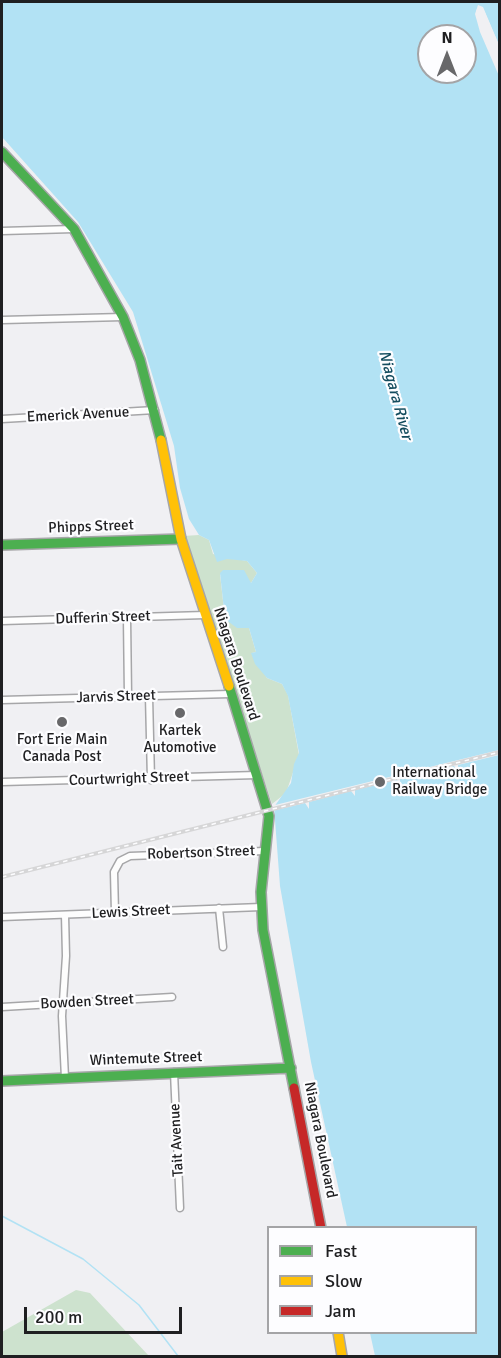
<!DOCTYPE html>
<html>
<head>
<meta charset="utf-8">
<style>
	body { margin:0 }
	#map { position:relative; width:501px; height:1358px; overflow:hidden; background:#f0f0f3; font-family:Signika,sans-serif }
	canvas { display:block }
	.frame { position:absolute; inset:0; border:3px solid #1f1f21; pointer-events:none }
	.legend { position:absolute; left:267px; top:1226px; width:210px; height:108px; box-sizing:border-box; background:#fdfdff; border:2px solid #a4a4a6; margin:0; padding:8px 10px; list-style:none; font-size:18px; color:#1f1f21 }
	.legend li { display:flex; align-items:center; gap:12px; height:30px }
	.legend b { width:30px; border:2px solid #a4a4a6 }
	.north { position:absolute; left:417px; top:24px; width:60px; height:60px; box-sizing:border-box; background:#fdfdff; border:2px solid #a4a4a6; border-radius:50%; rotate:0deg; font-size:16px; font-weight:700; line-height:24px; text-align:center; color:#1f1f21 }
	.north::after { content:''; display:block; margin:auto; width:21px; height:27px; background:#68686a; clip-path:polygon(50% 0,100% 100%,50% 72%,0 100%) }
	.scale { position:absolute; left:24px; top:1307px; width:158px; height:27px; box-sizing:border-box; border:3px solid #1f1f21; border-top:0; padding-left:8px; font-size:18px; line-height:21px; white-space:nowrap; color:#1f1f21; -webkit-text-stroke:4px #fdfdff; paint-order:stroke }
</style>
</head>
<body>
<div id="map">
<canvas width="501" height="1358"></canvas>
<div class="frame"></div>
<ul class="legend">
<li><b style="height:8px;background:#4caf50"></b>Fast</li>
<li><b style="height:8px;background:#ffc107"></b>Slow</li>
<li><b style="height:8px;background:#c62828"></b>Jam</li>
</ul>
<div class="north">N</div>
<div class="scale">200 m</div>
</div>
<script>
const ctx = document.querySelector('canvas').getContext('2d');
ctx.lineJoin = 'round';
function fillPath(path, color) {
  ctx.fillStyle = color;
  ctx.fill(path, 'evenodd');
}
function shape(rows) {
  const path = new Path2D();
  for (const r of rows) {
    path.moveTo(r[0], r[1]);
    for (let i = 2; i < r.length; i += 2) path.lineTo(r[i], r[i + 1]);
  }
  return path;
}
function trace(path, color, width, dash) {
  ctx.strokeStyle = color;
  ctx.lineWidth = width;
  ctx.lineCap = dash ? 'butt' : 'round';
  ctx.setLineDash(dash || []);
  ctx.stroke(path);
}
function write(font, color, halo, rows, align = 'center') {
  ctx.font = font + ' Signika,sans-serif';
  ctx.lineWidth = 4.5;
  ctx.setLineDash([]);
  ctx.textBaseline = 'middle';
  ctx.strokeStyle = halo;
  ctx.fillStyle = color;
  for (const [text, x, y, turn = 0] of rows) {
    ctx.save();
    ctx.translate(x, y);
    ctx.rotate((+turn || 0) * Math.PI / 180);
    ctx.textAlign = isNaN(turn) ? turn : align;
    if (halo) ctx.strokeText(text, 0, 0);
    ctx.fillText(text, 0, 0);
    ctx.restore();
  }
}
const green = shape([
	[199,535,209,540,213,554,247,561,257,573,251,583,220,574,225,619,236,626,249,628,256,652,252,653,267,678,282,684,288,695,299,755,286,793,272,804,183,536],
	[76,1290,90,1293,149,1356,2,1356,2,1332]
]);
const water = shape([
	[2,2,499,2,499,45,483,8,476,10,500,62,499,1356,375,1356,370,1333,476,1332,476,1228,347,1227,311,1062,280,886,274,807,291,783,294,764,299,753,288,696,282,684,267,678,255,664,251,653,256,652,249,628,237,628,225,619,220,573,223,570,244,570,251,583,257,573,247,561,227,559,217,562,209,540,199,535,189,519,180,488,174,446,133,312,78,222,2,137],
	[429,36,465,36,465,72,429,72]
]);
const pier = shape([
	[478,5,483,7,499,45,499,48,480,9,500,55,499,76,480,32,475,14],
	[499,750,499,755,458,765,458,771,454,766,400,779,400,784,397,780,355,790,355,796,351,791,309,802,309,809,305,803,272,811,271,806]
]);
const stream = shape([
	[2,1216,83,1259,139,1305,178,1356]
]);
const street = shape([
	[2,231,74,229],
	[2,320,123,317],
	[2,419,155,410],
	[127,618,128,696],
	[2,621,205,615],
	[149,696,151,780],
	[2,700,230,694],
	[2,782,257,775],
	[219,908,223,947],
	[115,913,114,872,120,861,130,856,265,851],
	[65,915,66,956,62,1016,65,1078],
	[2,917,261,907],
	[2,1007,172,997],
	[174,1072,180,1208]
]);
const fast = shape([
	[2,152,74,229,123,317,140,360,161,440],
	[2,545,181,539],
	[229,686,269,816,261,892,263,930,294,1088],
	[2,1081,291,1068]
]);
const slow = shape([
	[161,440,181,539,229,686],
	[338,1332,342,1356]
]);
const jam = shape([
	[294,1088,321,1228]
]);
const rail = shape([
	[2,877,500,752]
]);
const markers = [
	[180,713,6,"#68686a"],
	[62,722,6,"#68686a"],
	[380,782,6,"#68686a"]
];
const streetNames = [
	["Emerick Avenue",78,415,-3],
	["Phipps Street",91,527,-2],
	["Dufferin Street",103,618,-2],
	["Niagara Boulevard",236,664,72],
	["Jarvis Street",116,697,-2],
	["Courtwright Street",129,779,-2],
	["Robertson Street",201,853,-2],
	["Lewis Street",131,912,-3],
	["Bowden Street",87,1002,-3],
	["Wintemute Street",146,1059,-2],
	["Tait Avenue",177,1140,-93],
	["Niagara Boulevard",320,1140,79]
];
const poiNames = [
	["Kartek",180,731],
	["Automotive",180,748],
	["Fort Erie Main",62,740],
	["Canada Post",62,757],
	["International",392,773,"left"],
	["Railway Bridge",392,790,"left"]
];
const waterNames = [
	["Niagara River",395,395,75]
];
fillPath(green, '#cde2ce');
fillPath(water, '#b2e2f4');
fillPath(pier, '#f0f0f3');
trace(stream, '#b2e2f4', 1.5);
trace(street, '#a6a6a8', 9);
trace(fast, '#a6a6a8', 12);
trace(slow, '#a6a6a8', 12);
trace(jam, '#a6a6a8', 12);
trace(street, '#fdfdfd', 6);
trace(fast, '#4caf50', 9);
trace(slow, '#ffc107', 9);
trace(jam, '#c62828', 9);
trace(rail, '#d6d6d7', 4);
trace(rail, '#fdfdff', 1.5, [4.5]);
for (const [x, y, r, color] of markers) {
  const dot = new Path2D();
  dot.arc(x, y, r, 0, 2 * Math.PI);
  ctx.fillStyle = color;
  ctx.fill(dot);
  trace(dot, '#fdfdff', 2);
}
write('15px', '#1f1f21', '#fdfdff', streetNames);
write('15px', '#1f1f21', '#fdfdff', poiNames);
write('italic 16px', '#134c5e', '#fdfdff', waterNames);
</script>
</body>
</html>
